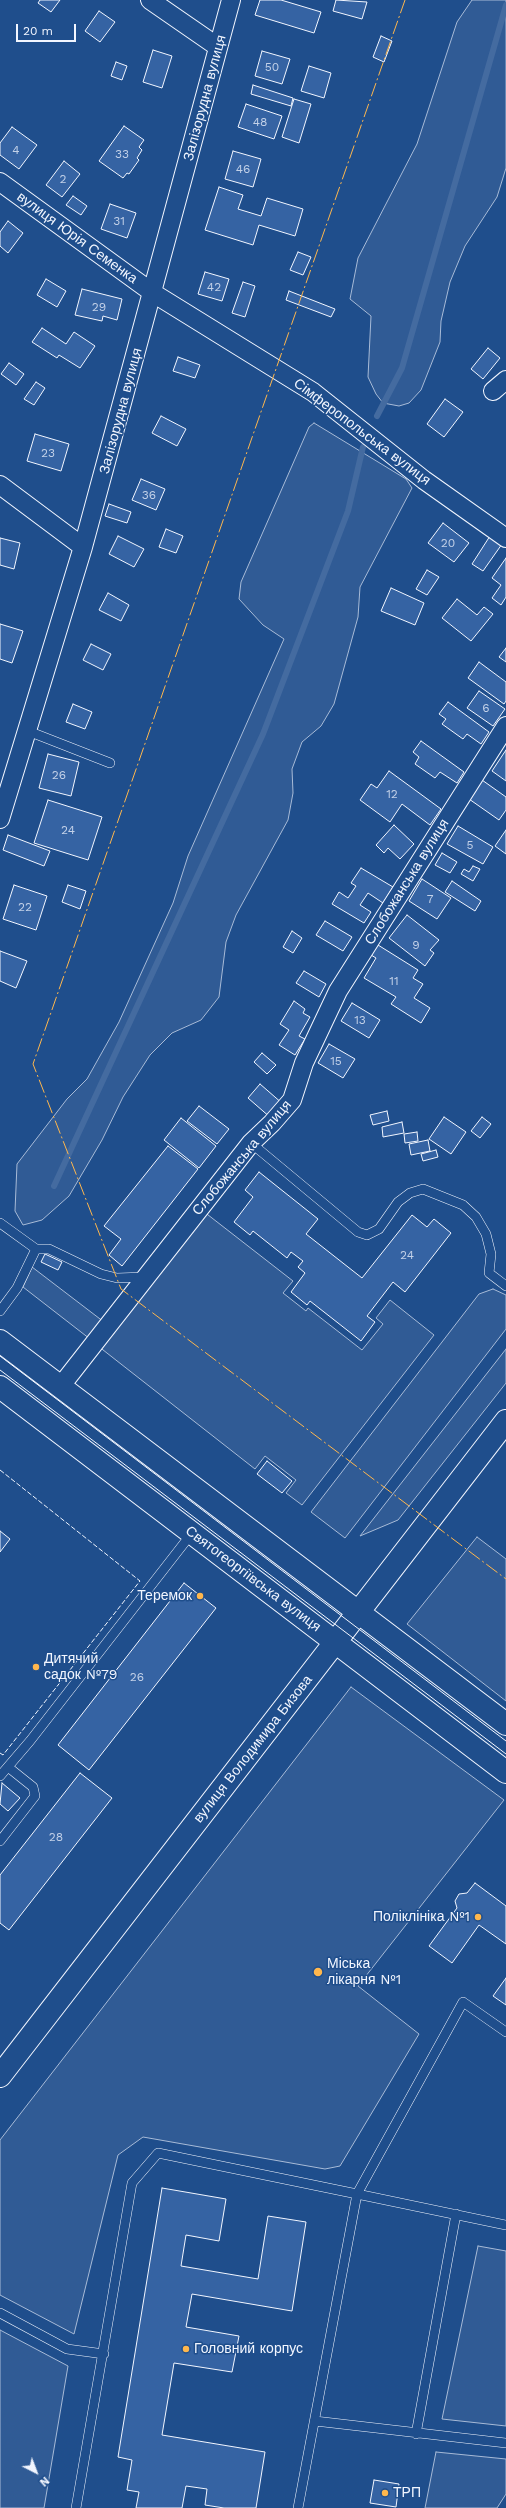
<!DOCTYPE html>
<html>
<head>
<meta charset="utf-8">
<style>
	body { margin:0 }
	#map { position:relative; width:506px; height:2508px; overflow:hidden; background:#1f4e8c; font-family:"Work Sans",sans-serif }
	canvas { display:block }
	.north { position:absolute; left:16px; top:2452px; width:40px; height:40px; -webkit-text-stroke:3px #1f4e8c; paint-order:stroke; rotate:138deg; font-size:11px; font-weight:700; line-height:16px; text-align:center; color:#f2f6ff }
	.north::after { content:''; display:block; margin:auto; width:14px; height:18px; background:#f2f6ff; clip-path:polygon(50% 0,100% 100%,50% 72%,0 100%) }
	.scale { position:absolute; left:16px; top:24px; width:60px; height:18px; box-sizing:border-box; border:2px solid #f2f6ff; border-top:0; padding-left:5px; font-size:12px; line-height:14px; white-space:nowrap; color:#f2f6ff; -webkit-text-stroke:3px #1f4e8c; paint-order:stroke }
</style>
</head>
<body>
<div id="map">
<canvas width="506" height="2508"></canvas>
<div class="north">N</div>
<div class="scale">20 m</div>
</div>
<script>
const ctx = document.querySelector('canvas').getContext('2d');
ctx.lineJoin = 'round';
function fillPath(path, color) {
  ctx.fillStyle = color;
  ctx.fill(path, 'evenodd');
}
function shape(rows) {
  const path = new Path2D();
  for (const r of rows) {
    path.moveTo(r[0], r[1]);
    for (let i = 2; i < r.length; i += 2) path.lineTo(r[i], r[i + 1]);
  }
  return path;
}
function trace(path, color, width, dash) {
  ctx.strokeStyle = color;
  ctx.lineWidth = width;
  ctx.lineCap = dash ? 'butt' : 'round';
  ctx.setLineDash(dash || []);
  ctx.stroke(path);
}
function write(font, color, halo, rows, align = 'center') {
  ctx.font = font + ' "Work Sans",sans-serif';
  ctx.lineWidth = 3;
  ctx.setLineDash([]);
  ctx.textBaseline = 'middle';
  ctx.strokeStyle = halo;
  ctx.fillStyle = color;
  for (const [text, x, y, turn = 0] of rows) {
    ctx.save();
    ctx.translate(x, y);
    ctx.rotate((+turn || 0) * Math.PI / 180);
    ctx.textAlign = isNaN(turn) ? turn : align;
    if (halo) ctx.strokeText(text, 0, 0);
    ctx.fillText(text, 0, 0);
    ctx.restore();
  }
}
const built = shape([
	[472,0,506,0,506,168,497,197,465,246,450,282,441,321,440,342,421,390,409,403,399,406,383,403,376,394,368,377,371,316,350,299,358,258,417,144,457,22,472,0],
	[314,423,406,479,412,488,360,587,358,617,334,704,321,726,302,742,292,769,293,793,288,820,236,915,226,942,219,997,201,1020,172,1033,150,1055,123,1097,102,1140,69,1196,42,1220,23,1225,15,1211,17,1164,67,1099,87,1079,119,1022,173,903,188,856,284,639,263,625,239,599,241,582,309,427,314,423],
	[203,1211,293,1281,283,1293,306,1311,308,1308,362,1350,383,1324,376,1318,390,1300,434,1335,302,1505,286,1493,296,1480,265,1456,255,1469,98,1346,203,1211],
	[32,1267,104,1322,90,1339,23,1287,32,1267],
	[493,1289,506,1295,506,1329,345,1538,311,1512,479,1294,493,1289],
	[506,1349,506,1383,398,1520,360,1536,506,1349],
	[477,1537,506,1559,506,1701,407,1624,477,1537],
	[351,1687,504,1800,358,1986,419,2034,340,2166,325,2169,143,2137,118,2155,74,2334,0,2295,0,2140,351,1687],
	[478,2246,506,2251,506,2426,442,2419,478,2246],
	[0,2330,68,2366,44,2508,0,2508,0,2330],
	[436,2452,506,2459,506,2494,497,2508,425,2508,436,2452]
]);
const stream = shape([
	[377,416,402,368,506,5],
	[54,1186,263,734,348,511,363,447]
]);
const building = shape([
	[40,0,60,0,51,12,38,3,40,0],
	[260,0,281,0,321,12,314,33,255,15,260,0],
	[336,0,367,2,362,19,333,11,336,0],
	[99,11,115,22,100,42,85,31,99,11],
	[381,36,392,41,384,62,373,57,381,36],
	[153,50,172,56,162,88,143,82,153,50],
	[262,51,290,59,282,84,255,76,262,51],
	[116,62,127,66,122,80,111,76,116,62],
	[309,66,331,73,324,98,301,91,309,66],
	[253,85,293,98,291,106,251,94,253,85],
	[294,99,311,104,299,143,282,137,294,99],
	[246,104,282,116,274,139,238,127,246,104],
	[124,126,144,140,139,147,142,150,137,158,139,160,129,174,127,173,123,178,99,161,124,126],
	[12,127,37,145,19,169,0,155,0,143,12,127],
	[233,151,261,159,253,187,225,179,233,151],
	[64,161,80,174,62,197,46,185,64,161],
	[219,187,243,195,238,209,261,216,267,198,303,209,295,236,259,225,253,245,205,230,219,187],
	[73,196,87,206,81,215,66,205,73,196],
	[110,204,136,213,127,238,101,229,110,204],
	[8,221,23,233,8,253,0,246,0,232,8,221],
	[298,252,311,257,303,275,290,270,298,252],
	[205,272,229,279,222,301,198,294,205,272],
	[46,279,66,291,57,307,37,295,46,279],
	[243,282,255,286,245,317,232,313,243,282],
	[82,289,122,299,117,320,103,316,102,321,75,315,82,289],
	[289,291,335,309,331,317,286,300,289,291],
	[42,328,66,344,74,332,95,346,80,368,59,355,57,358,32,342,42,328],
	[488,348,500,358,483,379,471,369,488,348],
	[178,357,200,365,195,378,173,371,178,357],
	[9,363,24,374,16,385,1,374,9,363],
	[36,382,45,388,34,405,24,399,36,382],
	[445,399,463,412,444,437,427,424,445,399],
	[161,416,186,429,177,446,152,433,161,416],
	[35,434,69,444,61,471,27,461,35,434],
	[141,479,165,489,156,510,132,500,141,479],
	[109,504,131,512,127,523,105,516,109,504],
	[443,523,469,543,454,562,428,543,443,523],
	[166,529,183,536,176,553,159,547,166,529],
	[118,536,144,549,134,567,109,554,118,536],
	[490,536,502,544,483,571,472,564,490,536],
	[0,538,20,543,14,569,0,565,0,538],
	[506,558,506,597,501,605,492,598,501,585,492,578,506,558],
	[427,570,439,577,427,595,416,589,427,570],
	[391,588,424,603,415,625,381,611,391,588],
	[108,593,129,605,121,621,99,610,108,593],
	[457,599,477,615,484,607,493,614,471,641,442,618,457,599],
	[0,624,23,631,12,663,0,659,0,624],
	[91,644,111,654,103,670,83,660,91,644],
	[506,648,506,662,499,657,506,648],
	[479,662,506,682,506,701,504,704,468,678,479,662],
	[479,691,505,709,493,726,467,708,479,691],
	[448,702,489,732,481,744,467,734,463,739,442,724,446,719,439,714,448,702],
	[73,704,92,712,85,729,66,722,73,704],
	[421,741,464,772,457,783,440,772,435,778,415,764,419,757,413,752,421,741],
	[506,750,506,781,492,771,506,750],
	[48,754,79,762,71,796,39,788,48,754],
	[389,771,441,809,430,825,402,804,390,822,360,800,371,784,377,788,389,771],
	[482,780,506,797,506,810,499,820,469,799,482,780],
	[48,800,102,817,88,860,34,843,48,800],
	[394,825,414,844,400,859,388,848,384,853,376,845,394,825],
	[458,826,493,847,483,864,447,844,458,826],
	[506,830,506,854,495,846,506,830],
	[8,835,50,851,44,866,3,850,8,835],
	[442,853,457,862,450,873,435,865,442,853],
	[473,866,480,869,473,881,461,874,464,869,469,872,473,866],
	[361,868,393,887,383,903,368,893,360,905,371,912,364,923,332,904,339,892,348,898,356,886,351,883,361,868],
	[422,879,451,898,437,919,409,901,422,879],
	[452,881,481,901,475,911,445,892,452,881],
	[14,885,47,896,36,930,3,919,14,885],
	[68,885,86,891,80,909,62,902,68,885],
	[407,915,439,940,430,950,434,953,425,966,389,938,407,915],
	[325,921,352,937,343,951,316,935,325,921],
	[292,931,302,938,293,953,283,947,292,931],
	[378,945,418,970,413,978,423,984,414,998,430,1008,421,1023,391,1004,396,997,364,978,376,958,371,955,378,945],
	[0,951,27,961,16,988,0,981,0,951],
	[304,971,326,984,319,997,296,983,304,971],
	[294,1001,305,1009,303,1013,310,1017,299,1036,305,1039,295,1055,279,1045,289,1030,280,1024,294,1001],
	[352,1003,380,1020,369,1038,341,1021,352,1003],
	[329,1044,355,1059,343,1078,318,1063,329,1044],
	[262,1053,276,1065,267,1074,254,1062,262,1053],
	[260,1084,283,1104,271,1118,248,1098,260,1084],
	[199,1106,229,1129,217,1144,187,1121,199,1106],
	[387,1111,389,1121,373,1125,370,1115,387,1111],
	[444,1117,466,1132,451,1154,429,1139,444,1117],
	[482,1117,491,1124,480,1138,471,1131,482,1117],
	[181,1118,216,1146,199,1168,164,1140,181,1118],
	[402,1122,404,1133,383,1137,382,1127,402,1122],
	[417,1132,418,1141,405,1143,404,1134,417,1132],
	[428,1140,430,1151,411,1155,409,1144,428,1140],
	[168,1146,198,1169,122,1266,109,1255,121,1239,104,1226,168,1146],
	[436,1150,438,1157,423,1161,421,1154,436,1150],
	[259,1172,318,1219,306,1234,362,1278,412,1215,427,1227,434,1219,451,1233,405,1292,393,1282,367,1316,375,1322,361,1341,310,1301,307,1305,291,1292,305,1273,298,1267,303,1261,291,1252,287,1258,253,1231,250,1235,234,1222,253,1197,245,1190,259,1172],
	[45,1254,62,1262,58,1270,41,1262,45,1254],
	[267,1461,292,1481,282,1493,257,1474,267,1461],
	[0,1531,10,1539,0,1552,0,1531],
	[184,1583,216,1608,89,1770,58,1745,184,1583],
	[80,1773,112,1798,9,1930,0,1923,0,1875,80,1773],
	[2,1783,20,1798,8,1811,0,1804,2,1783],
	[475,1883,506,1906,506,1944,479,1925,452,1963,429,1946,457,1908,455,1901,459,1894,467,1893,475,1883],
	[506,1978,506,2005,493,1996,506,1978],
	[162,2188,226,2199,219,2241,186,2235,181,2266,258,2279,268,2216,306,2222,292,2311,192,2294,186,2327,239,2336,232,2372,174,2363,162,2435,265,2452,256,2508,224,2508,205,2505,207,2489,186,2486,182,2508,136,2508,139,2492,127,2490,132,2460,118,2457,162,2188],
	[374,2480,399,2484,396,2507,370,2503,374,2480]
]);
const lane = shape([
	[28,731,110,763],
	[251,1143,358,1232,367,1235,379,1229,398,1202,410,1193,423,1189,463,1205,476,1217,486,1234,491,1254,489,1273,506,1286],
	[0,1223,36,1249,49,1249,101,1274,117,1278,145,1277],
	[0,1311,17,1288,36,1249],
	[0,1776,30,1741,192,1533],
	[0,1841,35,1796,33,1787,8,1767],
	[0,2313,67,2349,104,2354],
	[315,2421,506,2443],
	[416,2434,456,2214],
	[76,2508,132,2183,158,2153,357,2194,463,2002,506,2032],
	[298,2508,357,2194,506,2225]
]);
const street = shape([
	[150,0,218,47],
	[0,182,153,293,313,392,424,480,506,538],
	[493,391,506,380],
	[0,485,83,547],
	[0,819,83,547,231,0],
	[60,1387,251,1143,272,1123,292,1100,304,1063,338,991,506,726]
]);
const secondary = shape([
	[0,1341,506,1724],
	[0,1387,506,1772],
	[0,2076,506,1421]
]);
const tram = shape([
	[0,1356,506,1741],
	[0,1370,506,1754]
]);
const fence = shape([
	[0,1470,140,1581,3,1755,0,1753]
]);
const power = shape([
	[405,0,33,1064,121,1289,506,1579]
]);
const markers = [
	[200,1596,4,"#ffb74d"],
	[36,1667,4,"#ffb74d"],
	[478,1917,4,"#ffb74d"],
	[318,1972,5,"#ffb74d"],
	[186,2349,4,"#ffb74d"],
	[385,2493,4,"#ffb74d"]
];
const numberNames = [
	["50",272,67],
	["48",260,122],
	["4",16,150],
	["33",122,154],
	["46",243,169],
	["2",63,179],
	["31",119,221],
	["42",214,287],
	["29",99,307],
	["23",48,453],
	["36",149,495],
	["20",448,543],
	["6",486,708],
	["26",59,775],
	["12",392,794],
	["24",68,830],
	["5",470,845],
	["7",430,899],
	["22",25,907],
	["9",416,945],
	["11",394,981],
	["13",360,1020],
	["15",336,1061],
	["24",407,1255],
	["26",137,1677],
	["28",56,1837]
];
const streetNames = [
	["Залізорудна вулиця",205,98,-75],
	["вулиця Юрія Семенка",77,238,36],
	["Залізорудна вулиця",121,411,-75],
	["Сімферопольська вулиця",362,432,37],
	["Слобожанська вулиця",407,882,-58],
	["Слобожанська вулиця",242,1158,-50],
	["Святогеоргіївська вулиця",253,1579,37],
	["вулиця Володимира Бизова",253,1749,-52]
];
const poiNames = [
	["Теремок",192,1596,"right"],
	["Дитячий",44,1659],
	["садок №79",44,1675],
	["Поліклініка №1",470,1917,"right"],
	["Міська",327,1964],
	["лікарня №1",327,1980],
	["Головний корпус",194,2349],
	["ТРП",393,2493]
];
fillPath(built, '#305b95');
trace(built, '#a8bbd7', 1);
trace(stream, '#446ba0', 6);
fillPath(building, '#3563a3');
trace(building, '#f2f6ff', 1);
trace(lane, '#f2f6ff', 10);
trace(street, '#f2f6ff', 20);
trace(secondary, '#f2f6ff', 24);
trace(lane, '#1f4e8c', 9);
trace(street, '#1f4e8c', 18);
trace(secondary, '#1f4e8c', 22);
trace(tram, '#f2f6ff', 1);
trace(fence, '#f2f6ff', 1, [5, 2]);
trace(power, '#ffb74d', 1, [14, 3, 2, 3]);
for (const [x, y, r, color] of markers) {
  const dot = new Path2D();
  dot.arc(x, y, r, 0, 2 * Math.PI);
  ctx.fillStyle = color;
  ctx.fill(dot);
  trace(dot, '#1f4e8c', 1.5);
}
write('12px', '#c3d1e8', null, numberNames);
write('14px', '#f2f6ff', '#1f4e8c', streetNames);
write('14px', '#f2f6ff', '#1f4e8c', poiNames, 'left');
</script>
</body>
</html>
